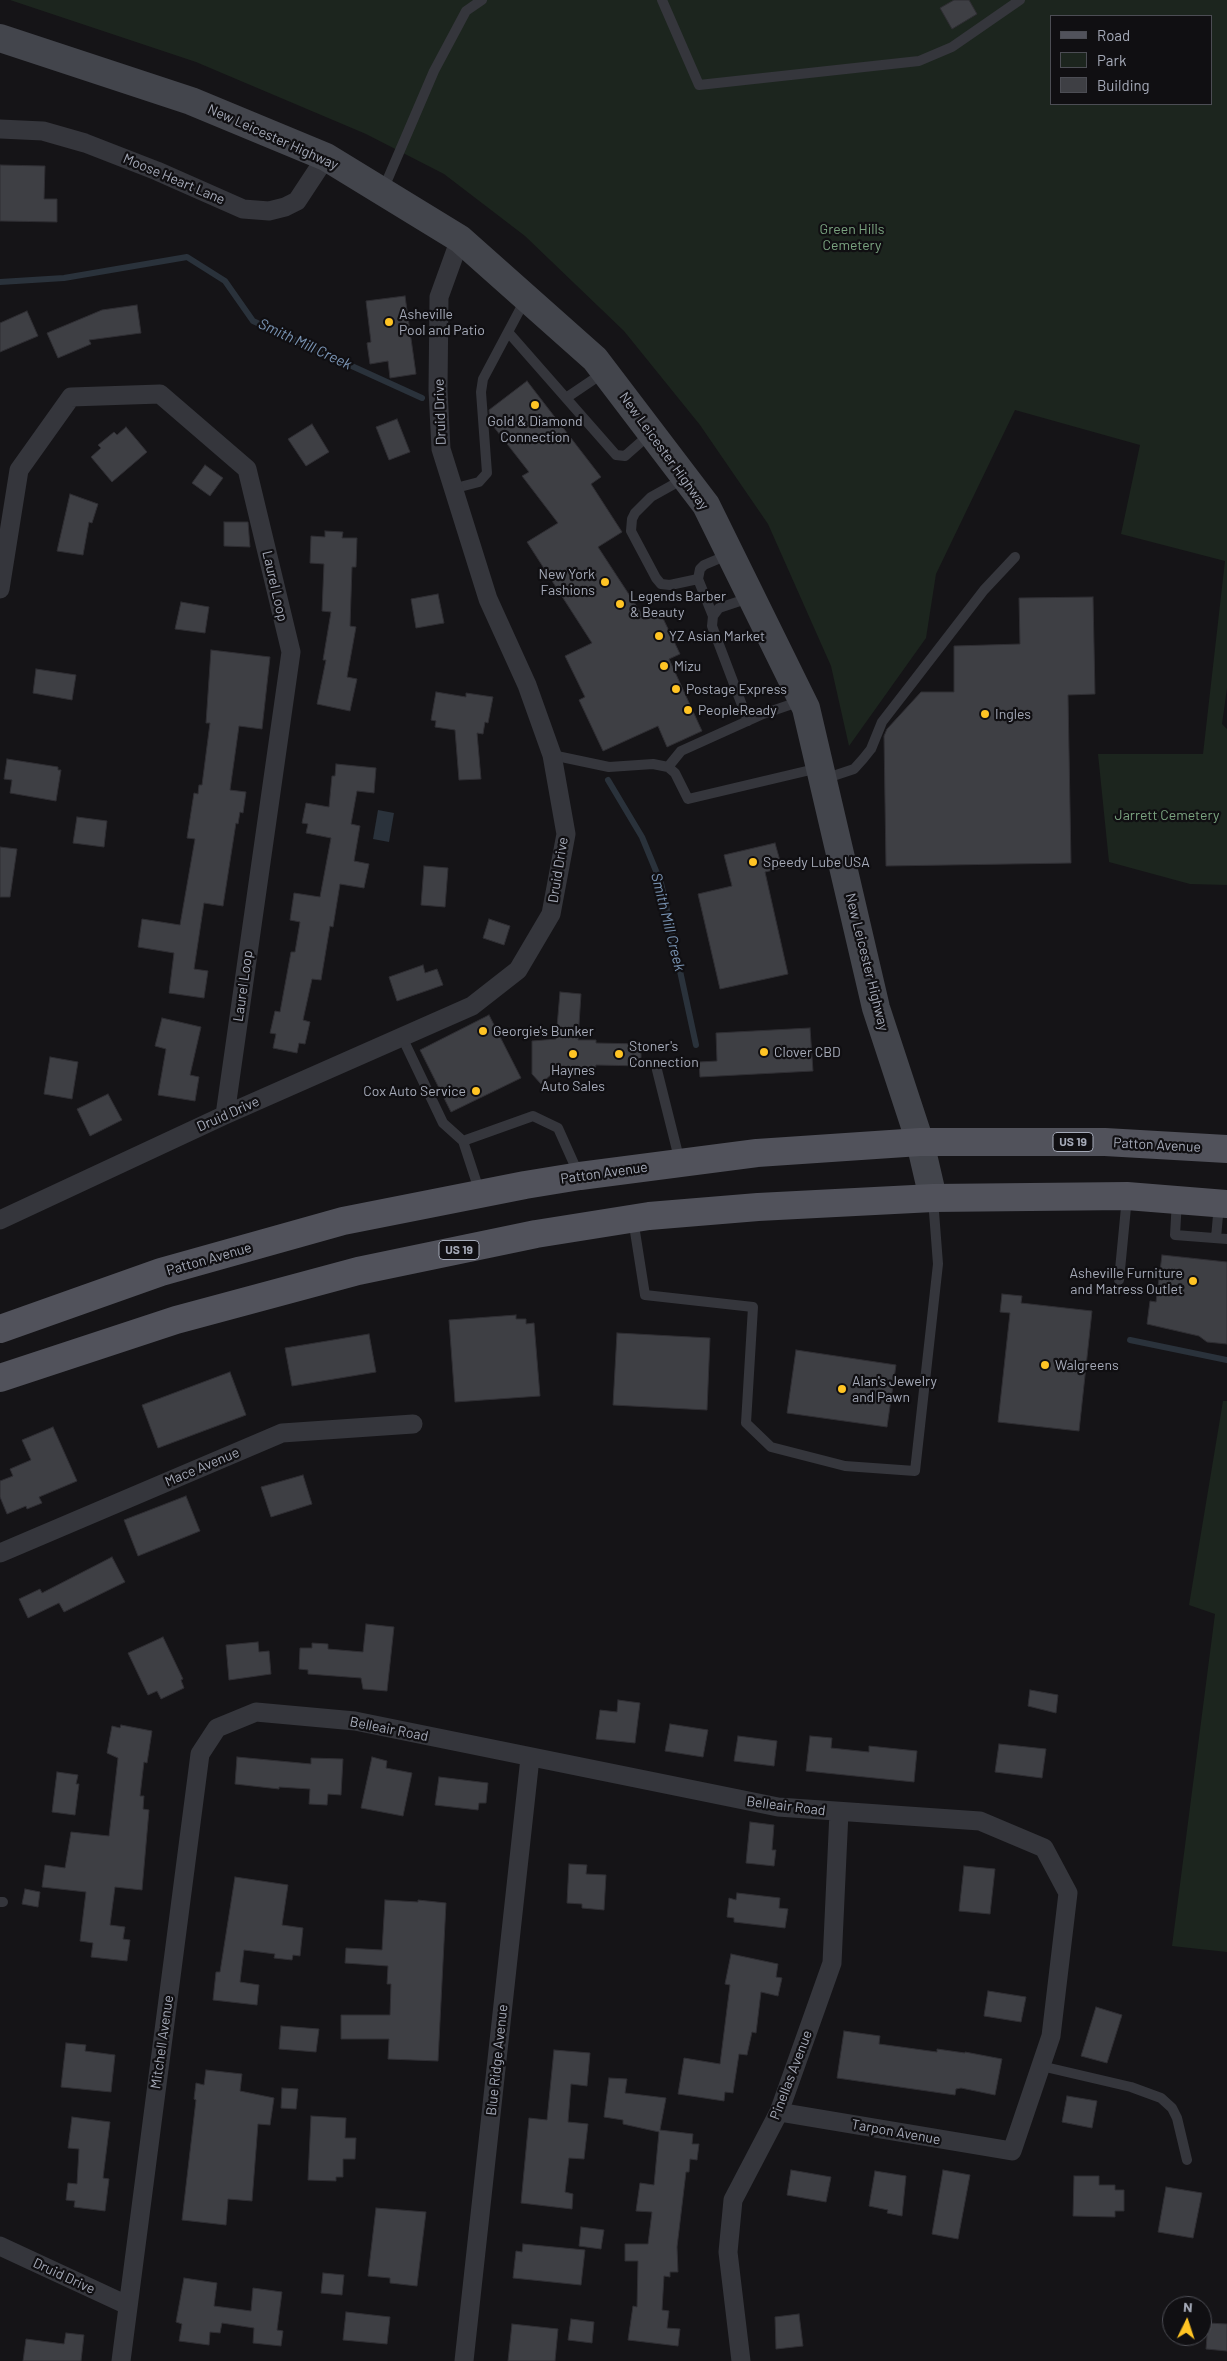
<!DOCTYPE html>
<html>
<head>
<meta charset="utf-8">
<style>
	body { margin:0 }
	#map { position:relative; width:1227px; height:2361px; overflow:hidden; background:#151417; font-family:Barlow,sans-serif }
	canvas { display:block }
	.legend { position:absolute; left:1050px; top:15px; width:162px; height:90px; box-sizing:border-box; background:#100f12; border:1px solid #4c4d54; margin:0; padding:6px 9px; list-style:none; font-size:15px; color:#a5aab8 }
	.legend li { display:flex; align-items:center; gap:10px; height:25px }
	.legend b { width:25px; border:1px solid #4c4d54 }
	.north { position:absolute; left:1162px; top:2296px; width:50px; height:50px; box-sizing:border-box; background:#100f12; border:1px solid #4c4d54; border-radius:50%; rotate:4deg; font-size:14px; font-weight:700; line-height:20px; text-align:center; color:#a5aab8 }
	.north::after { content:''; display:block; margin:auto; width:18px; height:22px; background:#ffc424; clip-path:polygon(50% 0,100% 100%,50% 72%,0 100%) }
</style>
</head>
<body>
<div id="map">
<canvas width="1227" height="2361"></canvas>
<ul class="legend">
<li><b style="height:6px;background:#51525b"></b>Road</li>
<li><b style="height:14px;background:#1c251e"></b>Park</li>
<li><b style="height:14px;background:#3e3f44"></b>Building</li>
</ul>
<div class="north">N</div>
</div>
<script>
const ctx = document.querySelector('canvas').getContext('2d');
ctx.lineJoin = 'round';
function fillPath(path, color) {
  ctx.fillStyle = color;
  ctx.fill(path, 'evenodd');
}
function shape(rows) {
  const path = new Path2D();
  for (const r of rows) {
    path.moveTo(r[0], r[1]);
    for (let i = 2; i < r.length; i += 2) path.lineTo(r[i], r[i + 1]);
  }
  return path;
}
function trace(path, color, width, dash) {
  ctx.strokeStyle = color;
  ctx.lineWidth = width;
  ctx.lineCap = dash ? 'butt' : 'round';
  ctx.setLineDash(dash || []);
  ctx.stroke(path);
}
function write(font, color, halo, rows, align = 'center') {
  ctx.font = font + ' Barlow,sans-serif';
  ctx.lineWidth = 4.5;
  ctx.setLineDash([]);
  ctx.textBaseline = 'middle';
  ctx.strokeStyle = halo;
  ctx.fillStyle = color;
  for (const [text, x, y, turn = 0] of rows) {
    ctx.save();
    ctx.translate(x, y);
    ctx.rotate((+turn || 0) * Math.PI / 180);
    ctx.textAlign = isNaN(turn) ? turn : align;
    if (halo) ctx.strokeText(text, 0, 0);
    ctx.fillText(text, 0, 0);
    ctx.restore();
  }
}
const green = shape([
	[10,0,1227,0,1227,688,1222,724,1227,729,1227,885,1190,884,1109,862,1098,754,1203,754,1225,561,1121,534,1140,445,1015,410,936,574,926,638,849,746,831,666,768,524,700,425,624,331,525,236,444,174,366,134,196,62],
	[1051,16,1211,16,1211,104,1051,104],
	[1223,1401,1227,1401,1227,1952,1172,1946,1215,1614,1189,1605]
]);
const water = shape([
	[378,810,394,813,389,842,373,839]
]);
const stream = shape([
	[0,282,64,278,187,257,225,281,253,321,422,398],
	[608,780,642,837,661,883,696,1045],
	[1130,1340,1227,1360]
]);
const building = shape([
	[954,0,969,0,977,14,952,29,940,8,954,0],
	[0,165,45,166,44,199,57,199,57,222,0,221,0,165],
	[405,296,416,374,390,378,388,361,370,364,367,343,371,342,366,301,405,296],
	[137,305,141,333,89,340,91,344,58,358,47,333,102,310,137,305],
	[27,311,38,336,0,352,0,323,27,311],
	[527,381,601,477,591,484,622,532,598,547,645,619,660,612,680,654,669,659,702,731,667,747,658,726,603,751,579,700,585,697,565,656,592,643,527,542,558,523,522,476,529,472,490,422,489,410,527,381],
	[397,419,410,452,389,460,376,427,397,419],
	[312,424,329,452,306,466,288,439,312,424],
	[126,427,147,452,112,482,91,457,101,448,98,445,114,432,117,435,126,427],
	[205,465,223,478,210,496,192,483,205,465],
	[70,494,98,504,92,523,89,522,83,555,57,551,70,494],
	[224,522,248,522,250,547,224,546,224,522],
	[325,531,343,532,342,538,357,538,356,567,352,567,350,626,356,627,347,677,357,679,350,711,317,704,326,660,323,660,331,612,322,611,324,564,310,563,311,536,325,537,325,531],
	[438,594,444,623,416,628,411,599,438,594],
	[1093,597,1095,694,1068,695,1071,863,886,866,884,736,887,729,921,692,954,692,954,646,1020,644,1019,598,1093,597],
	[181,602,209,607,205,633,175,629,181,602],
	[211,650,270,657,262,729,239,726,230,790,246,792,243,813,240,812,238,824,236,823,223,906,204,903,194,969,208,971,204,998,169,993,174,953,138,947,142,919,180,925,195,839,187,838,194,793,198,794,199,785,202,785,210,723,206,723,211,650],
	[36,669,76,675,72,700,33,693,36,669],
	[436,692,466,697,466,693,493,697,488,723,485,722,483,734,477,733,481,779,459,780,455,730,435,727,436,721,431,720,436,692],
	[7,759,58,767,58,770,61,770,56,801,10,793,12,780,4,779,7,759],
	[336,764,376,768,374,793,357,791,351,824,360,826,354,861,369,864,364,888,340,884,333,927,330,926,321,980,312,979,303,1020,310,1022,305,1044,299,1043,297,1053,273,1048,276,1034,270,1033,275,1011,280,1012,291,952,295,952,300,922,290,920,294,893,320,897,331,838,306,833,308,824,302,823,306,803,329,807,332,776,335,776,336,764],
	[77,817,107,821,104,847,73,843,77,817],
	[775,843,782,868,765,872,788,974,720,989,698,894,732,886,724,855,775,843],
	[0,847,17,849,10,897,0,897,0,847],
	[424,866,448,868,445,907,421,905,424,866],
	[489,919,510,926,504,945,483,938,489,919],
	[423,965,425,973,437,969,443,985,397,1001,389,977,423,965],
	[560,992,581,994,578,1040,596,1040,596,1043,641,1044,641,1066,596,1065,595,1070,558,1068,541,1084,532,1074,532,1041,556,1039,560,992],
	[489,1015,521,1078,451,1112,420,1050,489,1015],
	[162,1018,201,1027,190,1075,199,1077,195,1101,158,1095,166,1049,155,1046,162,1018],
	[810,1028,813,1071,700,1077,699,1062,717,1061,716,1033,810,1028],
	[50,1057,78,1062,72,1099,44,1094,50,1057],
	[108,1094,122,1120,90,1136,77,1109,108,1094],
	[1162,1255,1227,1262,1227,1344,1207,1342,1199,1336,1147,1324,1150,1301,1156,1302,1162,1255],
	[1002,1294,1022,1296,1021,1303,1092,1311,1079,1431,998,1422,1010,1313,1000,1312,1002,1294],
	[516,1315,516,1319,526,1319,526,1324,534,1323,540,1396,455,1402,449,1320,516,1315],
	[617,1333,710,1338,707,1410,613,1405,617,1333],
	[369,1334,376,1372,292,1386,285,1348,369,1334],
	[796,1350,896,1365,887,1427,787,1413,796,1350],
	[230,1372,246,1415,158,1448,142,1405,230,1372],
	[53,1427,77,1481,39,1497,42,1503,27,1509,26,1506,7,1514,0,1497,0,1481,13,1476,10,1469,31,1460,22,1440,53,1427],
	[303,1475,312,1504,271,1517,261,1487,303,1475],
	[186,1496,200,1531,138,1556,124,1520,186,1496],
	[112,1557,125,1582,64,1612,59,1603,28,1618,19,1599,40,1589,42,1593,112,1557],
	[366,1624,394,1627,387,1691,363,1689,361,1678,308,1674,308,1670,299,1669,300,1648,312,1648,312,1643,328,1644,328,1649,363,1652,366,1624],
	[163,1637,183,1679,181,1680,184,1688,161,1699,157,1691,148,1695,128,1653,163,1637],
	[258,1642,259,1652,269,1651,271,1674,229,1680,226,1645,258,1642],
	[1030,1690,1058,1695,1056,1713,1028,1706,1030,1690],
	[618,1700,640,1703,635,1743,596,1739,600,1710,617,1712,618,1700],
	[670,1724,708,1730,703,1757,665,1751,670,1724],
	[121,1725,152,1731,147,1763,144,1762,140,1796,144,1796,143,1809,149,1810,142,1890,115,1887,110,1925,125,1927,123,1939,130,1940,127,1961,91,1957,93,1943,80,1941,86,1892,42,1887,45,1865,65,1868,71,1832,109,1836,118,1758,107,1753,112,1726,120,1728,121,1725],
	[738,1736,777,1741,774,1766,734,1761,738,1736],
	[810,1736,832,1738,831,1748,869,1752,869,1746,917,1751,914,1782,806,1771,810,1736],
	[999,1744,1046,1749,1042,1778,995,1772,999,1744],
	[237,1757,311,1764,311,1758,343,1759,341,1795,328,1794,327,1805,309,1804,310,1789,279,1787,279,1789,235,1784,237,1757],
	[372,1757,387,1761,386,1768,412,1773,403,1816,361,1808,372,1757],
	[57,1772,78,1775,76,1784,79,1784,75,1815,52,1812,57,1772],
	[439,1777,488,1783,486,1803,479,1803,478,1810,435,1805,439,1777],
	[750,1822,774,1825,772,1850,776,1850,774,1866,746,1863,750,1822],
	[569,1864,587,1865,586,1874,606,1875,604,1910,582,1908,582,1904,567,1903,569,1864],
	[964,1866,995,1869,990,1914,959,1911,964,1866],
	[235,1877,288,1885,282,1925,303,1928,300,1956,293,1955,292,1960,274,1958,275,1954,244,1950,240,1982,259,1985,257,2005,213,2000,216,1972,220,1972,235,1877],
	[25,1889,40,1892,38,1907,22,1904,25,1889],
	[737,1893,780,1898,779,1908,788,1909,785,1928,734,1922,734,1918,727,1917,729,1898,736,1900,737,1893],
	[385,1900,418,1902,418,1900,446,1903,438,2061,388,2059,389,2039,341,2039,341,2015,390,2015,391,1984,387,1984,388,1966,345,1963,346,1948,382,1950,385,1900],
	[731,1954,778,1964,776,1977,782,1978,778,1996,761,1992,756,2033,752,2032,747,2055,739,2054,733,2093,725,2092,724,2101,678,2094,684,2058,720,2064,730,1985,725,1984,731,1954],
	[988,1991,1026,1997,1021,2022,984,2016,988,1991],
	[1096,2007,1122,2015,1107,2063,1081,2056,1096,2007],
	[281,2026,319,2029,316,2052,279,2049,281,2026],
	[844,2031,880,2036,879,2044,937,2052,937,2049,965,2053,965,2052,1002,2059,995,2095,961,2088,956,2089,955,2095,837,2078,844,2031],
	[66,2043,86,2045,85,2051,115,2055,111,2092,61,2087,66,2043],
	[554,2050,590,2053,587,2086,571,2084,568,2122,588,2124,584,2159,569,2158,565,2192,573,2194,572,2209,521,2203,529,2118,547,2120,554,2050],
	[206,2070,242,2074,240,2091,274,2098,270,2125,258,2124,252,2201,228,2199,226,2225,182,2220,196,2100,194,2099,196,2083,204,2085,206,2070],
	[609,2078,627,2079,625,2093,666,2098,660,2130,693,2134,692,2144,699,2144,697,2160,690,2159,689,2172,686,2172,677,2247,678,2272,670,2272,670,2277,664,2276,662,2310,669,2311,667,2328,680,2329,678,2346,628,2340,633,2306,637,2307,638,2261,625,2261,625,2244,648,2244,652,2212,636,2211,640,2183,654,2185,659,2132,623,2124,623,2120,604,2117,609,2078],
	[282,2088,298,2089,296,2109,281,2108,282,2088],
	[1067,2096,1097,2101,1092,2128,1062,2122,1067,2096],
	[311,2116,346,2118,345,2138,356,2138,355,2159,343,2159,343,2177,336,2177,336,2181,308,2180,311,2116],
	[72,2117,110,2122,103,2178,109,2179,105,2211,74,2207,75,2201,66,2200,68,2183,77,2184,79,2149,68,2148,72,2117],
	[791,2170,831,2177,826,2202,787,2195,791,2170],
	[943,2170,970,2175,958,2239,932,2234,943,2170],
	[875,2171,906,2176,902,2216,887,2213,888,2210,869,2206,875,2171],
	[1074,2176,1099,2176,1099,2185,1115,2185,1115,2190,1124,2190,1124,2211,1115,2211,1115,2217,1073,2216,1074,2176],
	[1166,2187,1202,2193,1193,2238,1158,2232,1166,2187],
	[376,2208,426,2212,417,2286,390,2283,390,2278,368,2276,376,2208],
	[581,2227,604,2230,601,2249,579,2246,581,2227],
	[523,2244,585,2250,581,2285,513,2278,516,2251,522,2252,523,2244],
	[323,2273,344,2275,342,2295,321,2293,323,2273],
	[184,2278,217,2283,214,2306,251,2311,253,2288,282,2292,277,2330,283,2331,281,2346,253,2343,254,2328,222,2323,220,2333,210,2332,209,2345,179,2341,182,2324,176,2322,184,2278],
	[346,2312,390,2317,387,2344,343,2340,346,2312],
	[799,2314,803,2346,776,2349,775,2317,799,2314],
	[571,2319,594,2322,592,2343,568,2340,571,2319],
	[1208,2323,1227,2324,1227,2351,1206,2349,1208,2323],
	[512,2324,558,2329,555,2361,508,2361,512,2324],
	[66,2333,84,2335,81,2361,23,2361,26,2339,64,2344,66,2333]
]);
const service = shape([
	[662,0,699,85,919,61,952,47,1020,0],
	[383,190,434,71,466,11,482,0],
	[508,332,616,455,625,456,650,434],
	[566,398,603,373],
	[685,478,651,497,635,513,632,519,631,531,656,578,661,584,670,585,698,579],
	[452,489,479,482,487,473,481,392,483,379,525,300],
	[713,616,698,579,700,569,704,565,730,554],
	[748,721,712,626,713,616,719,608,749,598],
	[552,755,609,767,653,764,668,767,675,773,688,799,819,768],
	[668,767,681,751,763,714,801,701],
	[824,779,854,769,863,759,871,749,882,722,984,590,1015,557],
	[402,1037,443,1123,463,1141],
	[657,1070,680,1162],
	[480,1193,463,1141,533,1116,558,1128,579,1175],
	[1177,1200,1175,1235,1227,1239],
	[633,1219,645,1295,753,1307,746,1423,771,1447,845,1466,915,1471,938,1264,933,1199],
	[1216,1238,1219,1204],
	[1119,1280,1127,1197],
	[0,1902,3,1902],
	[1041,2066,1131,2087,1161,2098,1172,2108,1177,2118,1187,2160]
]);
const minor = shape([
	[0,129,43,131,85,143,157,171,243,209,269,211,285,207,297,201,326,157],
	[0,589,19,470,71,397,160,394,247,469,291,652,225,1115],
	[0,1220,225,1115,472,1006,518,970,551,914,566,834,552,755,527,685,488,599,441,449,438,390,439,297,460,239],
	[0,1553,282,1433,413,1424],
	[0,2246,127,2305],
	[121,2361,200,1754,217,1728,256,1712,355,1721,778,1807,980,1821,1044,1848,1068,1893,1051,2036,1012,2151,779,2112],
	[464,2361,530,1758],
	[741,2361,728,2252,733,2200,779,2112,832,1963,839,1812]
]);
const secondary = shape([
	[0,38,191,101,326,157,460,239,595,359,706,505,806,708,876,1008,920,1142,933,1198]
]);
const primary = shape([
	[0,1329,161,1272,343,1221,525,1185,580,1176,757,1153,920,1142,1105,1142,1227,1149],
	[0,1378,176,1320,358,1271,536,1234,649,1216,758,1207,933,1198,1127,1196,1227,1204]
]);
const markers = [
	[389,322,5,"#ffc424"],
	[535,405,5,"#ffc424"],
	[605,582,5,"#ffc424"],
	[620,604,5,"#ffc424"],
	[659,636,5,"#ffc424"],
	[664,666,5,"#ffc424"],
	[676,689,5,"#ffc424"],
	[688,710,5,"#ffc424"],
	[985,714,5,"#ffc424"],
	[753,862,5,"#ffc424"],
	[483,1031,5,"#ffc424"],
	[764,1052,5,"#ffc424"],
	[573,1054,5,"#ffc424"],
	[619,1054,5,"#ffc424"],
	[476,1091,5,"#ffc424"],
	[1193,1281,5,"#ffc424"],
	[1045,1365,5,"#ffc424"],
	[842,1389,5,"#ffc424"]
];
const shields = [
	[1073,1142,40],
	[459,1250,40]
];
const shieldNames = [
	["US 19",1073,1142],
	["US 19",459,1250]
];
const streetNames = [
	["New Leicester Highway",273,137,24],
	["Moose Heart Lane",174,179,23],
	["Druid Drive",440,412,-92],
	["New Leicester Highway",664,451,54],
	["Laurel Loop",275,586,77],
	["Druid Drive",558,870,-81],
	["New Leicester Highway",867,962,76],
	["Laurel Loop",243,986,-82],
	["Druid Drive",228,1114,-24],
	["Patton Avenue",1157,1145,3],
	["Patton Avenue",604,1173,-8],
	["Patton Avenue",209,1259,-16],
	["Mace Avenue",202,1467,-23],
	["Belleair Road",389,1729,11],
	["Belleair Road",786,1806,7],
	["Mitchell Avenue",162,2042,-82],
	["Blue Ridge Avenue",497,2060,-84],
	["Pinellas Avenue",791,2075,-69],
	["Tarpon Avenue",896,2132,10],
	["Druid Drive",64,2276,25]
];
const parkNames = [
	["Green Hills",852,229],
	["Cemetery",852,245],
	["Jarrett Cemetery",1167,815]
];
const poiNames = [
	["Asheville",399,314],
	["Pool and Patio",399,330],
	["Gold & Diamond",535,421,"center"],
	["Connection",535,437,"center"],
	["New York",595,574,"right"],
	["Fashions",595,590,"right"],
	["Legends Barber",630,596],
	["& Beauty",630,612],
	["YZ Asian Market",669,636],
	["Mizu",674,666],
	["Postage Express",686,689],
	["PeopleReady",698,710],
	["Ingles",995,714],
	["Speedy Lube USA",763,862],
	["Georgie's Bunker",493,1031],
	["Stoner's",629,1046],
	["Connection",629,1062],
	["Clover CBD",774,1052],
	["Haynes",573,1070,"center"],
	["Auto Sales",573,1086,"center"],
	["Cox Auto Service",466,1091,"right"],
	["Asheville Furniture",1183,1273,"right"],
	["and Matress Outlet",1183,1289,"right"],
	["Walgreens",1055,1365],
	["Alan's Jewelry",852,1381],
	["and Pawn",852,1397]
];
const waterNames = [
	["Smith Mill Creek",305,344,25],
	["Smith Mill Creek",668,922,76]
];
fillPath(green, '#1c251e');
fillPath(water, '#2a323b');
trace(stream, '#2a323b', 6);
fillPath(building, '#3e3f44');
trace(building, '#2f2e33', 1);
trace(service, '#35363c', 10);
trace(minor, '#35363c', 19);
trace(secondary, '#43454c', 28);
trace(primary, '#51525b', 28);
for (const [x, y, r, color] of markers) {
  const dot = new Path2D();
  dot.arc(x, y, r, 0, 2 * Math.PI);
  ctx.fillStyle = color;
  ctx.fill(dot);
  trace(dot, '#100f12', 2);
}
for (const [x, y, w] of shields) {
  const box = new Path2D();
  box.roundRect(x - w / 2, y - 9.5, w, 19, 4);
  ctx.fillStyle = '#100f12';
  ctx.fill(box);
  trace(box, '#a5aab8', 1);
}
write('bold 12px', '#a5aab8', null, shieldNames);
write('14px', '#a5aab8', '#100f12', streetNames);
write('14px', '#7ba480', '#100f12', parkNames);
write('14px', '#a5aab8', '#100f12', poiNames, 'left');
write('italic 15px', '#7a95b5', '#100f12', waterNames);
</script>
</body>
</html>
